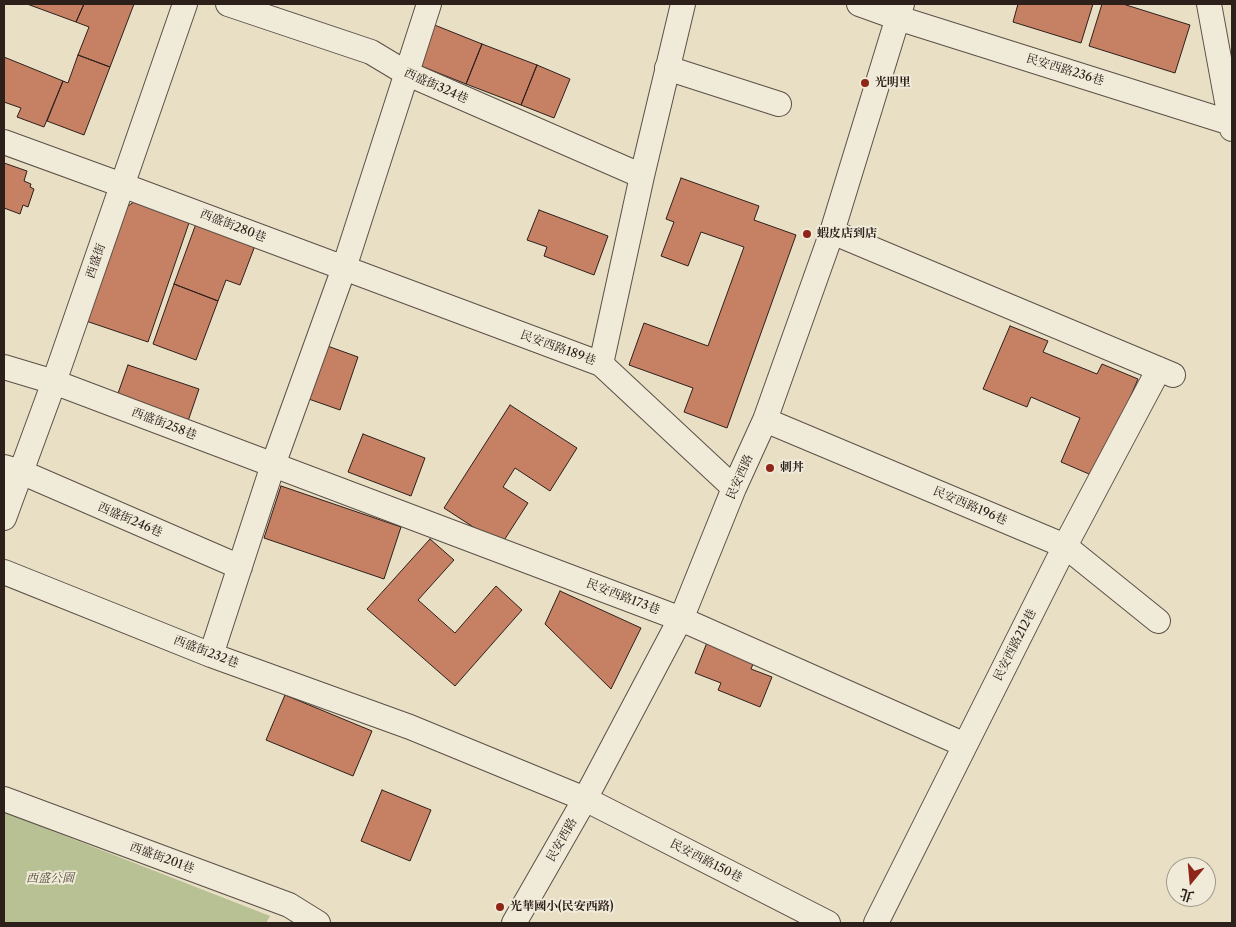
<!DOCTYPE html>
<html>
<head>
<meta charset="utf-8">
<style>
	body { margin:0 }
	#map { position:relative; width:1236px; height:927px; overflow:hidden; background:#e8dfc5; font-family:"Libre Caslon Text","Noto Serif TC",serif }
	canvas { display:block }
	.frame { position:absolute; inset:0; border:5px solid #2d201b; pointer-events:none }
	.north { position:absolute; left:1166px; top:857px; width:50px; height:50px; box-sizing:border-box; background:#f0ead9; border:1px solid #a2998d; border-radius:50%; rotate:197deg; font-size:14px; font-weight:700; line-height:20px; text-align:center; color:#2d201b }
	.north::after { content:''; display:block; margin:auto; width:18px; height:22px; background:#8f2418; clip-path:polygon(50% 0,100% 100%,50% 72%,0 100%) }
</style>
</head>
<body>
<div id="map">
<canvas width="1236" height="927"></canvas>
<div class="frame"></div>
<div class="north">北</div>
</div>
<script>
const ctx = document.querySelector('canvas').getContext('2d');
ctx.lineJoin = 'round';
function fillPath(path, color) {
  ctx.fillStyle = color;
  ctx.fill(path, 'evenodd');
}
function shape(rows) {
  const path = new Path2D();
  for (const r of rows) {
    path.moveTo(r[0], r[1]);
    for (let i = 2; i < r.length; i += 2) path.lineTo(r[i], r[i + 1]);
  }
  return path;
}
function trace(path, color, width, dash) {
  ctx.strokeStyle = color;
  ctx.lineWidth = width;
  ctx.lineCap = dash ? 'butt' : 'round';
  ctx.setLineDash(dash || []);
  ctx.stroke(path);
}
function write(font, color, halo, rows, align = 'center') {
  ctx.font = font + ' "Libre Caslon Text","Noto Serif TC",serif';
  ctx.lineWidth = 4;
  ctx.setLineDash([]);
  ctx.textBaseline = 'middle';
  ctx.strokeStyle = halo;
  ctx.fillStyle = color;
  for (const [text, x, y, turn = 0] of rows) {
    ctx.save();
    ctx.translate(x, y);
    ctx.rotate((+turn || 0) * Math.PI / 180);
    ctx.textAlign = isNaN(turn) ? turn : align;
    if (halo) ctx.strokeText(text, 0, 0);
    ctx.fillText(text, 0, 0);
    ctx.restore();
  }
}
const green = shape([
	[4,812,270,916,266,923,4,923]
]);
const building = shape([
	[27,4,84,4,76,22,27,4],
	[84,4,134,4,110,67,78,55,89,27,76,22,84,4],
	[1018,4,1093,4,1081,43,1013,22,1018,4],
	[1102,4,1123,4,1190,25,1175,73,1089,46,1102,4],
	[427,22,482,44,466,84,411,62,427,22],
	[482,44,537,65,521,105,466,84,482,44],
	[78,55,110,67,84,135,47,121,63,81,68,83,78,55],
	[4,57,63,81,44,127,17,117,21,108,4,102,4,57],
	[537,65,570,79,554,118,521,105,537,65],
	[4,163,27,171,24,181,31,184,30,187,34,189,28,207,23,205,20,214,4,208,4,163],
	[681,178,759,206,754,220,796,235,727,428,684,412,693,388,629,365,644,323,708,346,744,247,701,232,688,266,661,256,674,222,666,219,681,178],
	[134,202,190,220,148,342,86,321,125,208,134,202],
	[539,210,608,236,594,275,544,256,547,247,527,240,539,210],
	[197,221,256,243,240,285,226,280,218,301,174,284,197,221],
	[174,284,218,301,196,360,153,344,174,284],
	[1010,326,1048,341,1043,352,1097,374,1102,364,1138,379,1096,477,1061,462,1080,418,1031,397,1027,407,983,389,1010,326],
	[322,344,358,357,340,410,303,397,322,344],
	[128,365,199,389,187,424,116,399,128,365],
	[510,405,577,448,550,491,515,468,503,487,528,503,501,545,444,508,510,405],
	[363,434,425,458,411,496,348,472,363,434],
	[281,486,401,527,384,579,264,538,281,486],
	[430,539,454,560,418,600,455,633,496,586,522,610,455,686,367,609,430,539],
	[560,591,641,628,611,689,545,624,560,591],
	[708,640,755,659,751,669,772,677,760,707,718,690,721,683,695,673,708,640],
	[285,695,372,731,353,776,266,740,285,695],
	[382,790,431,810,410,861,361,841,382,790]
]);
const minor = shape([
	[228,4,371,52,406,73,642,176],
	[859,4,898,18,1231,123],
	[1209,4,1232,129],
	[667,68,779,104],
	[4,142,122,185,601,364,734,488],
	[832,232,1173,375],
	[601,364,642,176,683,4],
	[4,367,54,382,681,619,965,745],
	[765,420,1065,546,1158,621],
	[4,467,21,472,240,567],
	[4,518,54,382,185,4],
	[4,572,211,655,410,727,585,799,828,923],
	[211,655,273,465,344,268,429,4],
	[4,799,289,905,318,923],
	[514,923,585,799,684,612,734,488,765,420,832,232,902,4],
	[876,923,1065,546,1159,369]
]);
const markers = [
	[865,83,5,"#8f2418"],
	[807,234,5,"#8f2418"],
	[770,468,5,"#8f2418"],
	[500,907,5,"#8f2418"]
];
const streetNames = [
	["民安西路236巷",1065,70,17],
	["西盛街324巷",436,86,24],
	["西盛街280巷",233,226,21],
	["西盛街",96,261,-71],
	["民安西路189巷",558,348,20],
	["西盛街258巷",164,424,21],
	["民安西路",740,477,-66],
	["民安西路196巷",970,506,23],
	["西盛街246巷",130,520,23],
	["民安西路173巷",623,597,21],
	["民安西路212巷",1015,645,-63],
	["西盛街232巷",206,652,21],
	["民安西路",562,840,-60],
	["西盛街201巷",162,858,20],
	["民安西路150巷",706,861,27]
];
const poiNames = [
	["光明里",875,83],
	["蝦皮店到店",817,234],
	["刺丼",780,468],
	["光華國小(民安西路)",510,907]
];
const parkNames = [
	["西盛公園",50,879]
];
fillPath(green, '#b8c194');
fillPath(building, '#c68063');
trace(building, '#2d201b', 1);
trace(minor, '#5c5046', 26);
trace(minor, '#f0ead9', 24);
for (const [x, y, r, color] of markers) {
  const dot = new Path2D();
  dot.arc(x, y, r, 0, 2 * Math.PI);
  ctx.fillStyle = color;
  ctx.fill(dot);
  trace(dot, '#f0ead9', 2);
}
write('12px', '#2d201b', '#f0ead9', streetNames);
write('bold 12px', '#2d201b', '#f0ead9', poiNames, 'left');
write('italic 12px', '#57503f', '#f0ead9', parkNames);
</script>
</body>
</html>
